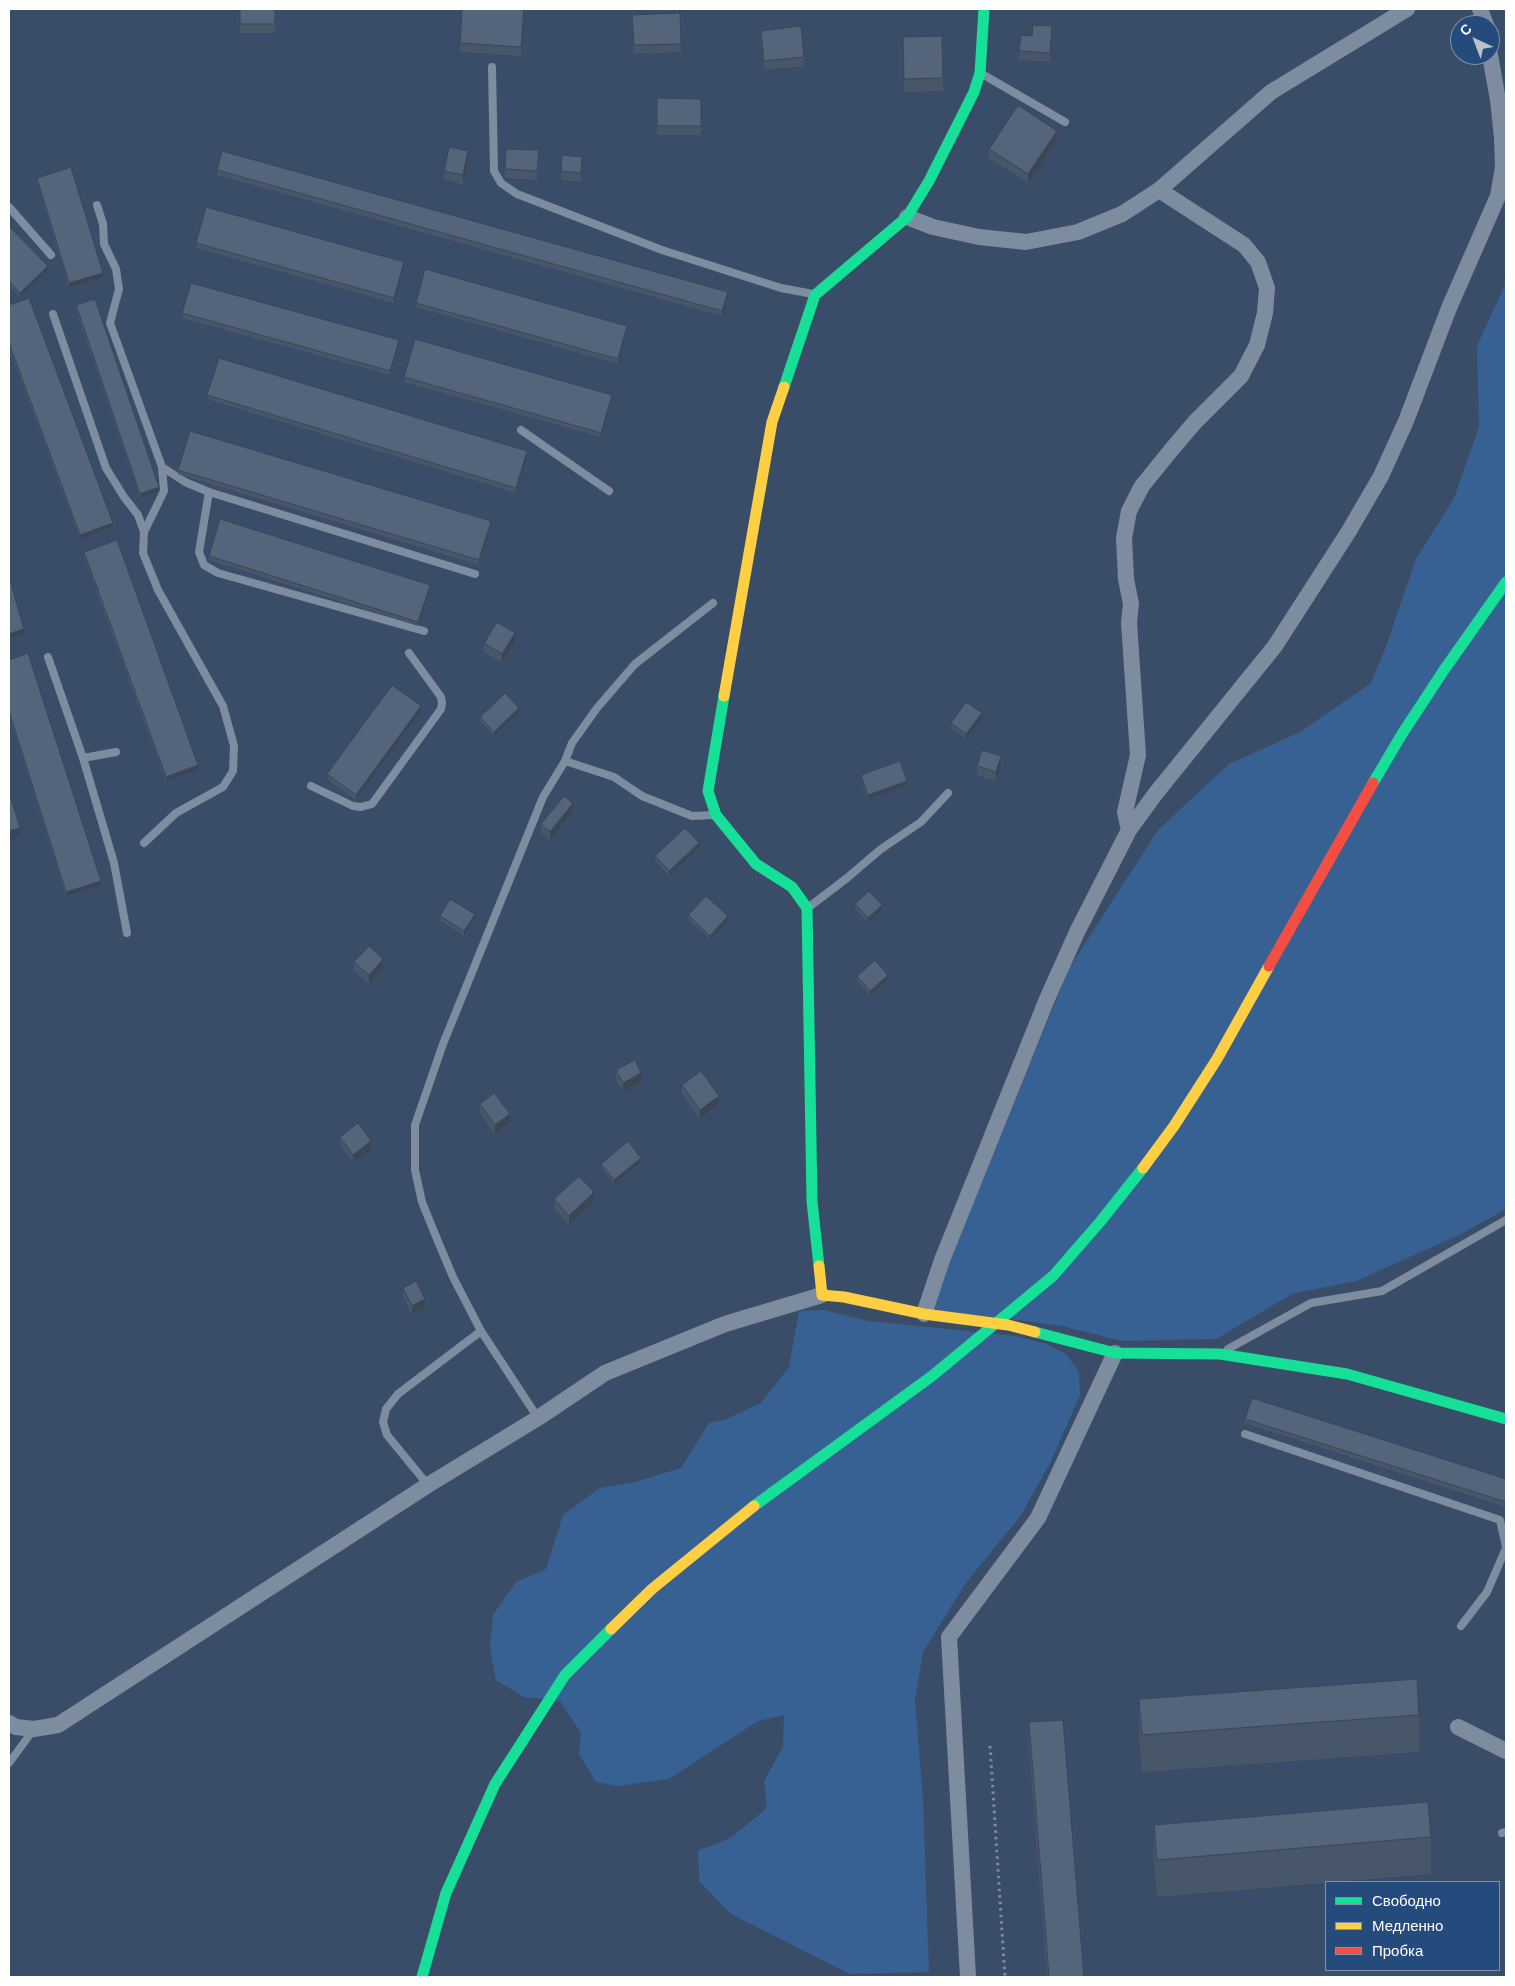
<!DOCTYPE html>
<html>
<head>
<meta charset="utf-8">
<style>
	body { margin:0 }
	#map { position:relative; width:1515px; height:1986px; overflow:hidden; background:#394d68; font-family:Helvetica,sans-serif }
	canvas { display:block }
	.frame { position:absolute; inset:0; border:10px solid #fff; pointer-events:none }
	.legend { position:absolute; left:1325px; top:1881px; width:175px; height:90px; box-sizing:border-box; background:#254a7c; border:1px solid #7c92b0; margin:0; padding:6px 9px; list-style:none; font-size:15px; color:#fff }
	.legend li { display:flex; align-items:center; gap:10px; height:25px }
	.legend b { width:25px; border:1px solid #7c92b0 }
	.north { position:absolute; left:1450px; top:15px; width:50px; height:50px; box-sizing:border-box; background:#254a7c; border:1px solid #7c92b0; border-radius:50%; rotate:317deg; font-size:14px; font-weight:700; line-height:20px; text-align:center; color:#fff }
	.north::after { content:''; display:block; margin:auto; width:18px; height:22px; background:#bac1ca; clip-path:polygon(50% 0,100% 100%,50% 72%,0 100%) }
</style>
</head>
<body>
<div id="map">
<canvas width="1515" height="1986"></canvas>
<div class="frame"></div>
<ul class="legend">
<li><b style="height:6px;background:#16e098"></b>Свободно</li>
<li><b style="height:6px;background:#ffcf43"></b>Медленно</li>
<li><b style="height:6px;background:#f24e42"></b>Пробка</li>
</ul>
<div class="north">С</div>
</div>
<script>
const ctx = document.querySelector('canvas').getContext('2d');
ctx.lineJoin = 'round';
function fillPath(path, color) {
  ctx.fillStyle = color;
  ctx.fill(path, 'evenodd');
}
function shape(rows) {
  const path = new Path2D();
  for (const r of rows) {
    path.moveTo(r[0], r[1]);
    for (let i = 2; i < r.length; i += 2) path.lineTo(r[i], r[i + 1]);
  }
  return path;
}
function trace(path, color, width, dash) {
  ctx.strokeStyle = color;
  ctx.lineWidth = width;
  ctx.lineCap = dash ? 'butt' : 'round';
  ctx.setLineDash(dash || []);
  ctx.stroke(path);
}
const green = shape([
	[1506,283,1506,1209,1459,1235,1356,1281,1292,1294,1216,1339,1122,1341,1062,1326,1003,1318,926,1312,1070,967,1158,830,1229,764,1300,732,1371,683,1385,649,1416,559,1454,498,1479,427,1477,346],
	[824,1310,868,1321,1016,1336,1046,1344,1066,1354,1079,1372,1080,1395,1050,1463,1021,1515,965,1584,923,1652,915,1700,923,1801,929,1972,850,1974,731,1914,699,1881,698,1851,732,1837,767,1808,764,1781,783,1747,784,1715,758,1721,669,1779,618,1786,596,1782,579,1754,581,1733,560,1701,524,1697,496,1680,490,1648,493,1615,516,1582,546,1569,563,1515,600,1488,635,1482,681,1468,709,1423,724,1420,761,1403,789,1367,799,1311]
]);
const path = shape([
	[990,1746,1005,1977]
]);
const lane = shape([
	[492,67,494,171,501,183,517,194,662,250,781,288,813,294],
	[982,74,1065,122],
	[97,205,103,224,104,244,116,269,119,289,110,323,162,467,164,491,144,532],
	[9,207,51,255],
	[53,314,106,468,124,497,138,515,144,532,143,553,158,590,223,706,234,746,233,771,223,787,176,813,144,843],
	[521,430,609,491],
	[162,467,185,482,209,492],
	[424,631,218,573,204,565,199,552,209,492,475,574],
	[48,657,83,758,114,863,127,933],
	[83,758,116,752],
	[565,761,572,743,597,708,635,664,713,603],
	[311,786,353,806,361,807,372,804,441,709,442,703,441,697,409,653],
	[809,907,847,878,881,849,921,822,948,793],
	[1228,1349,1311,1303,1382,1291,1506,1220],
	[538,1418,481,1331,453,1277,437,1239,422,1202,415,1170,415,1125,443,1044,543,797,565,761,614,777,642,796,692,816,714,815],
	[1245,1434,1500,1520,1506,1547],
	[428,1485,387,1435,383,1422,386,1409,398,1394,481,1331],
	[1461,1626,1487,1592,1506,1548],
	[9,1763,34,1729],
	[1502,1833,1506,1832]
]);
const street = shape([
	[1480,9,1486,25],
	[907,217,933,227,979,237,1026,242,1078,232,1122,214,1159,190,1271,92,1407,9],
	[1129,830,1125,812,1138,755,1129,623,1131,604,1126,579,1124,538,1129,511,1142,486,1172,449,1195,422,1241,376,1257,345,1265,313,1267,288,1258,262,1244,245,1159,190],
	[924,1314,942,1260,1047,999,1077,932,1129,830,1156,793,1275,646,1349,531,1381,476,1406,421,1449,308,1498,196,1503,167,1502,138,1498,100,1490,55],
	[9,1723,16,1727,34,1729,58,1725,428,1485,538,1418,605,1373,725,1324,822,1295],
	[1458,1727,1506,1751],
	[968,1977,949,1637,1038,1518,1115,1353]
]);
const fast = shape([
	[784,387,815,295,907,217,929,181,974,92,980,73,984,9],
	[724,696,708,791,716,815,756,864,792,887,807,908,812,1201,819,1266],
	[1373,783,1402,734,1444,670,1506,582],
	[1035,1332,1115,1353,1220,1354,1347,1374,1506,1419],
	[754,1506,932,1376,1053,1276,1100,1222,1143,1168],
	[422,1977,446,1893,495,1784,565,1675,611,1629]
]);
const slow = shape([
	[724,696,772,422,784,387],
	[1143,1168,1174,1126,1217,1059,1269,966],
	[819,1266,822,1295,844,1297,924,1314,1008,1325,1035,1332],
	[611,1629,652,1589,754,1506]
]);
const jam = shape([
	[1269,966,1373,783]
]);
const wall = shape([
	[240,9,275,9,275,33,240,33],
	[632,15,681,44,681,52,634,54],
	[524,17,521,56,460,52,460,43],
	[761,31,804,57,804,66,764,70,761,40],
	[1052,35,1050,62,1019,60,1019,51,1032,36],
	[903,37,943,78,943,91,904,92],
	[657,98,701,99,701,135,657,135],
	[1057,140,1028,183,989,158,989,149],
	[539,159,537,180,505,178,505,169],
	[468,160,463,184,444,180,444,171],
	[582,166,581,182,561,180,561,171],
	[217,170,728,297,722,316,217,175],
	[37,178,103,277,69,288,37,182],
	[9,226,48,270,20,297,9,286],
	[196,243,404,267,394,303,196,248],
	[416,303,627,330,618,364,416,307],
	[9,305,113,527,80,539,9,348],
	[76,305,159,491,140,498,76,310],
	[182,313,399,345,390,375,182,318],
	[404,377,612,400,601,437,404,382],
	[207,395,527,456,516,493,207,399],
	[178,470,491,525,479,565,178,474],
	[84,552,198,770,166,782,84,557],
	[209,556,430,590,418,626,209,560],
	[515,642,502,663,484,652,484,643],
	[9,660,101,885,66,896,9,715],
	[421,711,356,800,327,779,327,774],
	[519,712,494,736,480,721,480,717],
	[982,718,966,739,951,728,951,723],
	[1001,765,996,781,977,775,977,766],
	[861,775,907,785,868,799,861,779],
	[573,812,550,841,541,833,541,824],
	[699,848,669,876,655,861,655,856],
	[855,904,882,910,868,923,855,909],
	[688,915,728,921,710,940,688,919],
	[440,916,475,918,464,936,440,920],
	[354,962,383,968,369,984,354,971],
	[857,976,888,980,870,996,857,980],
	[616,1070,641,1082,623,1092,616,1079],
	[682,1085,719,1104,700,1119,682,1094],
	[480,1104,510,1123,495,1134,480,1113],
	[340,1137,371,1150,353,1163,340,1146],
	[641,1162,614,1184,601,1168,601,1164],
	[554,1199,594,1201,569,1225,554,1208],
	[403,1288,425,1308,412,1315,403,1296],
	[1245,1419,1506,1479,1506,1507,1245,1423],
	[1139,1699,1419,1715,1419,1752,1142,1772,1139,1736],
	[1029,1722,1084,1977,1047,1977,1029,1748],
	[1154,1825,1431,1837,1431,1874,1157,1897,1154,1862]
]);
const shadedWall = shape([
	[524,9,524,17,521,56,521,47],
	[1052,26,1052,35,1050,62,1050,53],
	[1057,131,1057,140,1028,183,1028,174],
	[468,151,468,160,463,184,463,175],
	[582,157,582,166,581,182,581,173],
	[404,262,404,267,394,303,394,298],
	[48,266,48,270,20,297,20,293],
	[103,273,103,277,69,288,69,283],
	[728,292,728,297,722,316,722,311],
	[627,326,627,330,618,364,618,359],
	[399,340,399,345,390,375,390,371],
	[612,395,612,400,601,437,601,433],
	[527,451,527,456,516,493,516,488],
	[159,487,159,491,140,498,140,494],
	[491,521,491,525,479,565,479,560],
	[113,523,113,527,80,539,80,535],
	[430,585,430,590,418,626,418,622],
	[24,629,24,634,9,638,9,634],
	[515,633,515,642,502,663,502,654],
	[421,706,421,711,356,800,356,795],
	[519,708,519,712,494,736,494,732],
	[982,713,982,718,966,739,966,734],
	[1001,756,1001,765,996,781,996,772],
	[198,765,198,770,166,782,166,777],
	[907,781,907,785,868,799,868,795],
	[573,803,573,812,550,841,550,832],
	[20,828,20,837,9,840,9,831],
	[699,843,699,848,669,876,669,871],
	[101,881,101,885,66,896,66,892],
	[882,905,882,910,868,923,868,918],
	[475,914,475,918,464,936,464,931],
	[728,916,728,921,710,940,710,936],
	[383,959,383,968,369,984,369,975],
	[888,975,888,980,870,996,870,991],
	[641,1073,641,1082,623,1092,623,1083],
	[719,1096,719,1104,700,1119,700,1110],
	[510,1114,510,1123,495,1134,495,1125],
	[371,1141,371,1150,353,1163,353,1155],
	[641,1158,641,1162,614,1184,614,1180],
	[594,1192,594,1201,569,1225,569,1216],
	[425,1299,425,1308,412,1315,412,1306]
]);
const building = shape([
	[240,9,275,9,275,24,240,24,240,9],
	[462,9,524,9,521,47,460,43,462,9],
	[680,13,681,44,634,45,632,15,680,13],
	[1033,25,1052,26,1050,53,1019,51,1021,35,1032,36,1033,25],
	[801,26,804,57,764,61,761,31,801,26],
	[942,36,943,78,904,79,903,37,942,36],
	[657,98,701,99,701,126,657,126,657,98],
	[1018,105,1057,131,1028,174,989,149,1018,105],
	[449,147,468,151,463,175,444,171,449,147],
	[506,149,539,150,537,171,505,169,506,149],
	[222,151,728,292,722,311,217,170,222,151],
	[562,155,582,157,581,173,561,171,562,155],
	[71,167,103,273,69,283,37,178,71,167],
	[206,207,404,262,394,298,196,243,206,207],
	[9,226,48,266,20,293,9,281,9,226],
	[425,269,627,326,618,359,416,303,425,269],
	[191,283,399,340,390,371,182,313,191,283],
	[29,298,113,523,80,535,9,343,9,305,29,298],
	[95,299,159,487,140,494,76,305,95,299],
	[415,339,612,395,601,433,404,377,415,339],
	[219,358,527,451,516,488,207,395,219,358],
	[190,431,491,521,479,560,178,470,190,431],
	[220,519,430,585,418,622,209,556,220,519],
	[117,540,198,765,166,777,84,552,117,540],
	[9,577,24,629,9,634,9,577],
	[497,622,515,633,502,654,484,643,497,622],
	[28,653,101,881,66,892,9,711,9,660,28,653],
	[392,685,421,706,356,795,327,774,392,685],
	[505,693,519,708,494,732,480,717,505,693],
	[966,702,982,713,966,734,951,723,966,702],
	[982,750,1001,756,996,772,977,766,982,750],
	[900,761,907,781,868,795,861,775,900,761],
	[9,791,20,828,9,831,9,791],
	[564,796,573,803,550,832,541,824,564,796],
	[685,828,699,843,669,871,655,856,685,828],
	[869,891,882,905,868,918,855,904,869,891],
	[706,896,728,916,710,936,688,915,706,896],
	[450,899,475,914,464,931,440,916,450,899],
	[369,946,383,959,369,975,354,962,369,946],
	[875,960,888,975,870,991,857,976,875,960],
	[635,1060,641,1073,623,1083,616,1070,635,1060],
	[701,1071,719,1096,700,1110,682,1085,701,1071],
	[494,1093,510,1114,495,1125,480,1104,494,1093],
	[358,1123,371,1141,353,1155,340,1137,358,1123],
	[628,1141,641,1158,614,1180,601,1164,628,1141],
	[579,1176,594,1192,569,1216,554,1199,579,1176],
	[416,1281,425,1299,412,1306,403,1288,416,1281],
	[1252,1398,1506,1479,1506,1502,1245,1419,1252,1398],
	[1417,1679,1419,1715,1142,1735,1139,1699,1417,1679],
	[1063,1720,1084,1977,1049,1977,1029,1722,1063,1720],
	[1428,1802,1431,1837,1157,1860,1154,1825,1428,1802]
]);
fillPath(green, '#386193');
trace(path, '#7d8d9f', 3, [2.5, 4]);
trace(lane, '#7d8d9f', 8);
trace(street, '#7d8d9f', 16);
trace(fast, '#16e098', 11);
trace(slow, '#ffcf43', 11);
trace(jam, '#f24e42', 11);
fillPath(wall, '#485669');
fillPath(shadedWall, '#3b4655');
fillPath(building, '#54647a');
trace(building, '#3b4655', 1);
</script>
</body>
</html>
